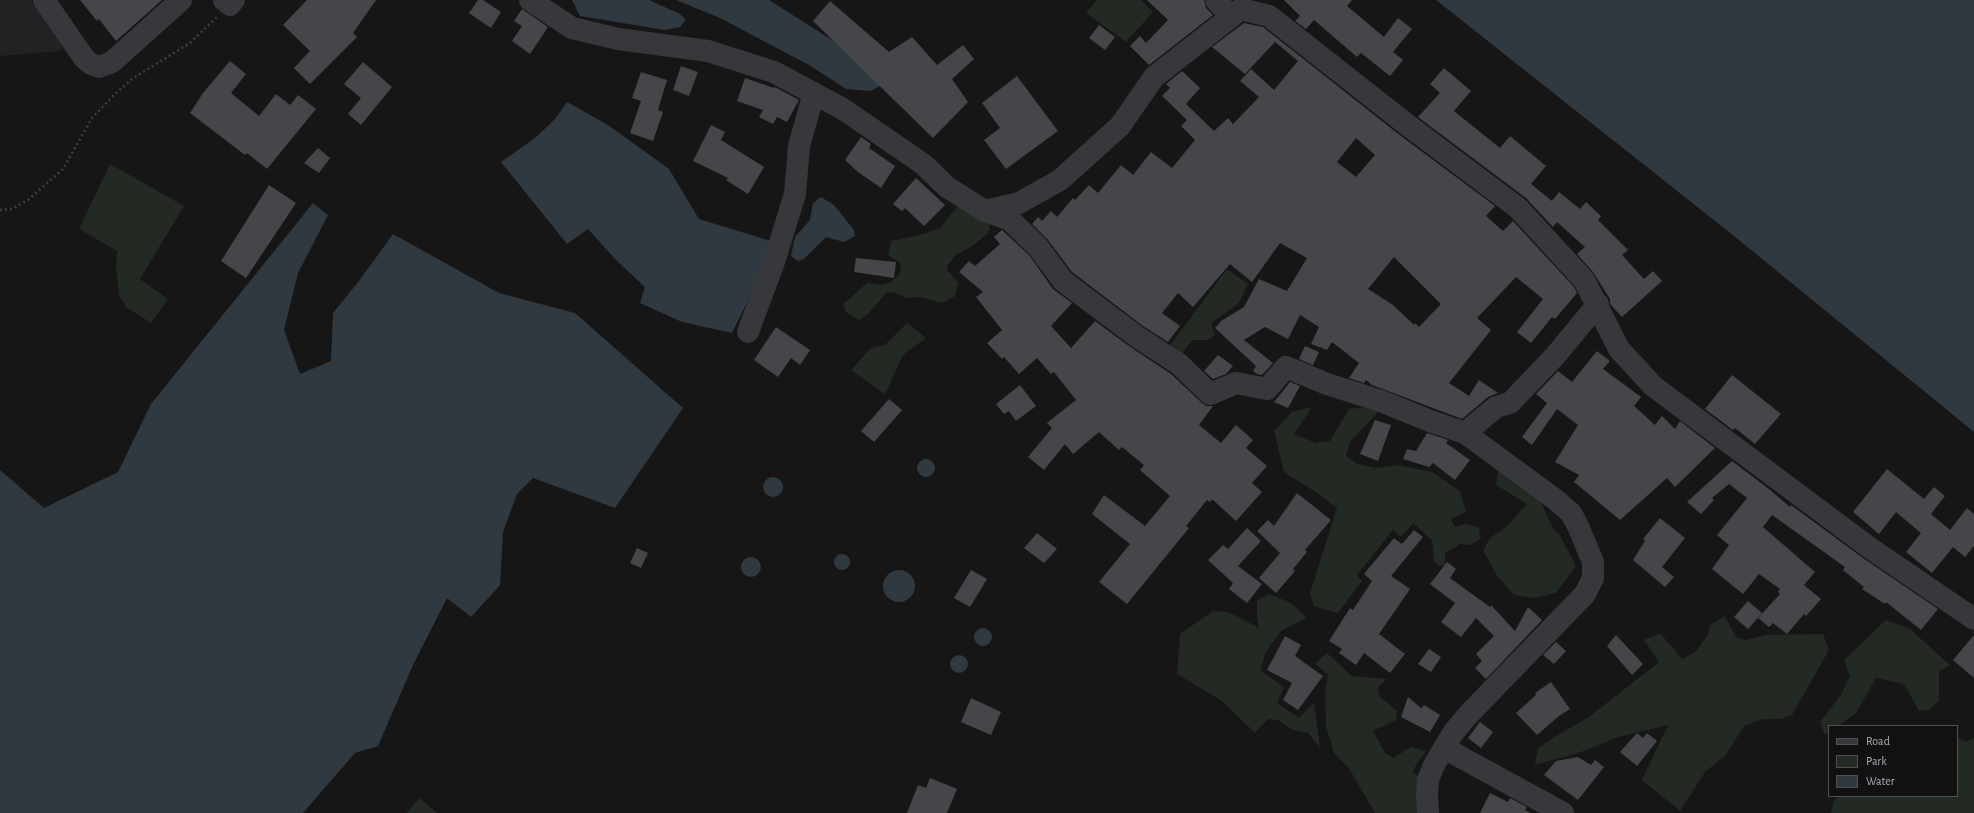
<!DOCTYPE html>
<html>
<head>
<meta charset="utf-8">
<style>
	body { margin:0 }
	#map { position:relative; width:1974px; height:813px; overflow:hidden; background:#161617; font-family:"Alegreya Sans",sans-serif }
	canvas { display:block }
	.legend { position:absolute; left:1828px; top:725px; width:130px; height:72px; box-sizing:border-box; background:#111112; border:1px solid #4e5054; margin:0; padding:5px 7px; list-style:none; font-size:12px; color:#a9aeb6 }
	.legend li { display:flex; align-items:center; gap:8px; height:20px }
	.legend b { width:20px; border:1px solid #4e5054 }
</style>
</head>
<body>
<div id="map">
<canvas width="1974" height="813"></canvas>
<ul class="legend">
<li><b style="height:5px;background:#37383c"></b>Road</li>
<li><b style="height:11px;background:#222a23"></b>Park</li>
<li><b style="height:11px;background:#30393f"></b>Water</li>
</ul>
</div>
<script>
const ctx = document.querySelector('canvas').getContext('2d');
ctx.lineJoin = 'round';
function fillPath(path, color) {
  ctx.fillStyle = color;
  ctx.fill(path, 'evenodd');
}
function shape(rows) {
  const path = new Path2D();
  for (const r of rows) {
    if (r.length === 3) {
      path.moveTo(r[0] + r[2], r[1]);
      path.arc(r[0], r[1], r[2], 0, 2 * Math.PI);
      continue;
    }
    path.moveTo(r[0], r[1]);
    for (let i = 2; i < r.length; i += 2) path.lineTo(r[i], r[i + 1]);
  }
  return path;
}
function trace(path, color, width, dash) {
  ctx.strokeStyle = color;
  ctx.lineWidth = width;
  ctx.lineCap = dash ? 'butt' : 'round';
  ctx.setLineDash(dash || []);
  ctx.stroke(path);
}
const built = shape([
	[0,0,31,0,65,42,59,51,0,56]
]);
const green = shape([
	[1097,0,1141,0,1153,12,1126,42,1086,13],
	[110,164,184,206,140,279,168,299,151,323,126,307,119,295,116,268,117,251,79,229],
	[958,206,991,223,988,233,974,245,956,255,947,266,948,271,958,283,955,296,942,303,920,297,906,298,895,293,887,292,868,314,859,320,846,312,843,304,867,283,882,285,891,282,899,275,901,268,899,262,888,255,891,241,921,235,940,228],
	[1227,269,1248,284,1239,303,1211,323,1215,335,1207,340,1192,340,1178,360,1166,351],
	[907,323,926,338,903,355,885,394,851,370,871,348,885,345],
	[1312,407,1294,434,1316,443,1330,441,1349,409,1368,407,1380,410,1350,442,1346,456,1357,464,1377,468,1398,465,1432,472,1460,491,1466,512,1451,519,1455,527,1466,524,1479,528,1480,539,1470,545,1460,544,1445,553,1445,565,1439,566,1434,561,1432,540,1413,523,1401,537,1393,530,1357,575,1362,581,1338,613,1314,606,1310,593,1337,508,1314,491,1284,472,1274,431,1292,412],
	[1498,471,1537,494,1554,530,1559,534,1576,566,1556,593,1535,598,1514,595,1497,576,1483,550,1490,538,1506,527,1527,504,1496,485],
	[1269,594,1291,603,1307,618,1282,630,1265,653,1261,671,1284,687,1277,703,1299,718,1314,702,1320,748,1308,733,1293,730,1278,720,1268,719,1255,733,1222,701,1177,674,1180,634,1213,611,1228,612,1259,628,1257,616,1257,601],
	[1725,616,1736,637,1745,640,1766,635,1823,634,1829,650,1792,715,1781,719,1763,719,1744,726,1725,756,1705,772,1680,811,1642,780,1668,725,1618,737,1581,752,1535,765,1538,748,1561,733,1589,717,1659,662,1644,640,1660,633,1682,659,1695,652,1708,635,1710,625],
	[1886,620,1910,629,1950,665,1939,672,1939,700,1929,710,1919,711,1904,684,1876,678,1856,713,1838,726,1829,726,1829,732,1825,735,1820,722,1840,696,1850,676,1844,660],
	[1327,653,1352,676,1386,679,1378,688,1380,697,1397,711,1396,720,1373,731,1385,753,1393,758,1411,747,1427,751,1417,763,1413,772,1422,780,1422,813,1375,813,1350,770,1334,753,1326,726,1325,693,1328,675,1315,664],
	[1957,737,1966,742,1974,738,1974,813,1831,813,1833,804,1837,796,1957,796],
	[419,798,437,813,407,813]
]);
const water = shape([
	[572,0,649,0,680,14,686,20,680,27,665,30,580,16],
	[676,0,769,0,879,70,883,84,871,91,846,89,809,65,720,18],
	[1436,0,1974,0,1974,432,1734,236],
	[567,102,608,125,669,169,699,219,774,242,758,280,732,333,682,322,640,303,645,287,616,260,588,229,567,244,501,162,535,138,555,119],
	[821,197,834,205,854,230,855,236,844,242,826,237,804,259,798,261,791,256,795,237,810,220,813,203],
	[313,203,328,215,298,273,284,330,300,374,331,361,333,313,359,281,393,234,499,293,575,313,683,408,615,508,533,478,517,494,503,532,500,585,471,617,447,598,413,665,378,746,355,753,303,813,0,813,0,470,44,508,118,472,151,404],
	[926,468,9],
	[773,487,10],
	[842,562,8],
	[751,567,10],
	[899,586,16],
	[983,637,9],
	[959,664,9]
]);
const building = shape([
	[80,0,162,0,116,41,99,19,97,21],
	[307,0,376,0,353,33,357,37,310,84,294,68,310,51,283,25],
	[478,0,483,0,501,12,491,28,469,13],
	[1147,0,1204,0,1206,8,1213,15,1149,65,1130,46,1140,36,1146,43,1168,20],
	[1284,0,1352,0,1347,6,1384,37,1398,18,1412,29,1393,52,1403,60,1390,76,1361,53,1357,57,1314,20,1306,29,1295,21,1300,16],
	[830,1,889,52,912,37,937,65,963,45,974,59,952,79,968,102,933,138,813,21],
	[522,9,548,27,530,54,512,41,522,26,514,21],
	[1244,23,1263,27,1397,133,1495,206,1486,216,1503,231,1513,221,1574,287,1577,293,1555,319,1552,317,1531,343,1517,332,1543,299,1516,277,1477,318,1491,330,1449,383,1469,396,1479,380,1498,393,1488,397,1462,419,1372,385,1366,380,1364,383,1349,378,1359,363,1332,342,1327,350,1311,344,1319,327,1300,315,1288,339,1265,327,1244,340,1273,363,1262,375,1257,374,1253,371,1256,366,1215,328,1221,321,1244,307,1259,279,1287,291,1307,258,1280,243,1252,282,1230,264,1193,307,1178,293,1162,313,1180,326,1168,342,1143,326,1072,272,1048,240,1032,224,1038,217,1042,221,1051,211,1057,217,1073,198,1075,200,1089,185,1098,193,1121,165,1133,175,1151,152,1172,168,1195,140,1181,126,1187,120,1162,96,1170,88,1166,84,1182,71,1200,88,1186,104,1214,131,1228,118,1233,124,1259,97,1240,81,1251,69,1274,90,1298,61,1275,42,1245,74,1212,47],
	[1356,138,1375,155,1356,177,1337,162],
	[1394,257,1441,304,1419,327,1415,323,1414,325,1393,305,1368,289],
	[1099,25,1115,37,1105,50,1089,38],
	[230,61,246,74,231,93,259,116,276,94,290,105,298,95,316,109,267,169,247,153,245,155,190,113,203,93],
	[363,62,392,87,361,125,348,114,361,98,344,84],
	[681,66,698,72,689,96,673,90],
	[1444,68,1471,91,1454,111,1500,148,1510,136,1546,166,1531,184,1552,201,1559,192,1580,209,1586,202,1601,216,1598,220,1628,250,1622,255,1644,279,1653,271,1662,281,1622,317,1610,304,1610,299,1593,272,1577,254,1585,247,1557,222,1553,227,1526,198,1418,117,1440,93,1430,84],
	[641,72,667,80,658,110,663,112,653,141,630,133,641,101,632,98],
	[1017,76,1058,131,1006,169,984,140,1000,128,982,103],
	[745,78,774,88,775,87,799,100,787,122,777,117,773,124,759,117,763,110,737,101],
	[711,125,725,132,721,140,764,167,748,194,726,180,728,178,693,161],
	[861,137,871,144,869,148,895,166,881,188,858,172,845,160],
	[318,148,330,158,319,173,304,163],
	[916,178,945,205,924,226,905,208,902,211,893,204],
	[269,185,296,203,246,278,221,261],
	[1002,230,1029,255,1053,289,1072,303,1051,326,1071,348,1095,321,1129,346,1171,374,1202,403,1207,406,1213,406,1199,425,1221,443,1236,425,1253,440,1246,448,1267,466,1252,483,1262,492,1236,521,1212,499,1210,502,1207,500,1186,526,1189,528,1127,604,1099,582,1130,544,1092,514,1104,495,1145,526,1170,496,1140,470,1144,465,1122,447,1119,450,1099,432,1073,454,1065,444,1044,470,1028,457,1052,428,1047,423,1076,400,1054,372,1051,374,1037,358,1019,374,1004,357,1002,359,987,343,1002,330,976,297,983,292,959,272,969,261,975,266,1000,244,994,237],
	[856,258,896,262,894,278,854,272],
	[776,327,810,350,800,365,791,358,778,377,754,360],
	[1305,346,1319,352,1313,365,1299,359],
	[1597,351,1610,361,1603,369,1641,397,1634,406,1655,425,1662,416,1675,429,1680,421,1715,448,1675,487,1667,478,1620,520,1574,482,1579,475,1555,462,1578,425,1557,409,1532,445,1522,437,1547,403,1536,394,1558,371,1572,382],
	[1218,355,1233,366,1226,374,1213,379,1204,371],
	[1732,375,1781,414,1755,444,1735,428,1733,430,1705,409],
	[1290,382,1300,386,1288,408,1274,402],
	[1020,385,1036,406,1016,421,1009,411,1004,414,996,404],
	[889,399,902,410,874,442,861,431],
	[1375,420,1391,425,1378,461,1360,454],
	[1427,433,1448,440,1446,443,1470,460,1455,480,1433,463,1429,467,1403,459,1407,449,1416,451],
	[1732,461,1769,489,1790,507,1791,505,1863,558,1938,609,1921,630,1886,602,1885,604,1862,589,1864,587,1843,570,1845,567,1772,515,1763,527,1815,572,1804,585,1821,599,1806,616,1804,614,1787,634,1773,623,1769,627,1758,618,1780,594,1778,592,1780,589,1759,574,1743,594,1712,569,1729,545,1717,535,1747,498,1729,484,1712,498,1714,500,1701,514,1687,502],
	[1887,469,1924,499,1934,487,1945,496,1931,514,1950,530,1967,508,1974,514,1974,546,1965,557,1953,547,1932,573,1906,552,1921,533,1896,512,1879,534,1853,512],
	[1297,493,1331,520,1305,550,1307,552,1293,569,1295,571,1276,593,1259,578,1280,553,1257,531,1268,520,1274,526],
	[1660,518,1685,538,1662,567,1674,577,1665,587,1633,560,1645,541,1643,539],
	[1247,528,1261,541,1238,566,1262,584,1247,603,1229,589,1233,583,1208,560,1223,545,1228,549],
	[1414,530,1423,537,1391,576,1410,589,1379,634,1405,654,1390,673,1364,653,1356,665,1339,653,1342,649,1329,641,1350,608,1353,610,1372,581,1364,574,1394,538,1402,544],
	[1037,533,1057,549,1044,563,1024,548],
	[637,548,648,553,641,568,630,563],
	[1447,562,1456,569,1450,578,1490,607,1491,605,1515,631,1528,607,1542,620,1486,679,1475,668,1482,661,1476,654,1494,636,1476,618,1461,637,1441,622,1455,603,1430,584],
	[971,570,987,579,970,607,954,598],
	[1748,601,1762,613,1748,629,1734,617],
	[1616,635,1643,664,1632,675,1607,646],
	[1974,635,1974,678,1953,660],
	[1285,636,1301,645,1295,656,1323,676,1298,710,1283,700,1292,683,1267,670],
	[1556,642,1566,651,1554,664,1543,655],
	[1429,649,1441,657,1431,672,1418,664],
	[1551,682,1570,709,1559,716,1537,735,1516,713,1536,695,1535,693],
	[1408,697,1421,708,1424,705,1440,715,1430,732,1401,717],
	[971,698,1001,712,991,735,961,722],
	[1480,722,1493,732,1481,748,1468,738],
	[1637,733,1643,738,1647,733,1657,741,1637,766,1620,752],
	[1578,757,1591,765,1595,760,1604,767,1578,800,1544,775,1556,761],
	[930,778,957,789,947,813,907,813,918,785,926,788],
	[1490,793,1508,802,1510,798,1527,807,1525,810,1531,813,1480,813]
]);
const path = shape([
	[0,210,12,209,28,200,63,169,92,118,114,95,132,79,190,43,218,16]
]);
const minor = shape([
	[44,0,84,58,91,64,99,67,112,62,181,0],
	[224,0,230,5,234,0],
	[530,0,572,28,618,39,708,51,774,72,843,109,923,164,947,187,985,211,1019,203,1060,180,1120,126,1154,77,1241,9,1269,16,1405,123,1518,208,1584,280,1619,349,1653,386,1870,548,1974,619],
	[1216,0,1231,17],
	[985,211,1010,220,1038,247,1063,281,1136,336,1179,364,1210,394,1236,383,1267,389,1286,367,1327,384,1381,401,1430,421,1465,433,1496,407,1510,403,1555,356,1598,304],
	[748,332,774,262,795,194,799,146,814,93],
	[1444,748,1563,813],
	[1428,813,1427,794,1428,780,1434,765,1453,733,1467,716,1585,594,1593,578,1593,562,1578,526,1571,513,1556,500,1465,433]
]);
fillPath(built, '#222224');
fillPath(green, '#222a23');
fillPath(water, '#30393f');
fillPath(building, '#45464a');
trace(path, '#3d3f43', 2.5, [2, 3]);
trace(minor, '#37383c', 22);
</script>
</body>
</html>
